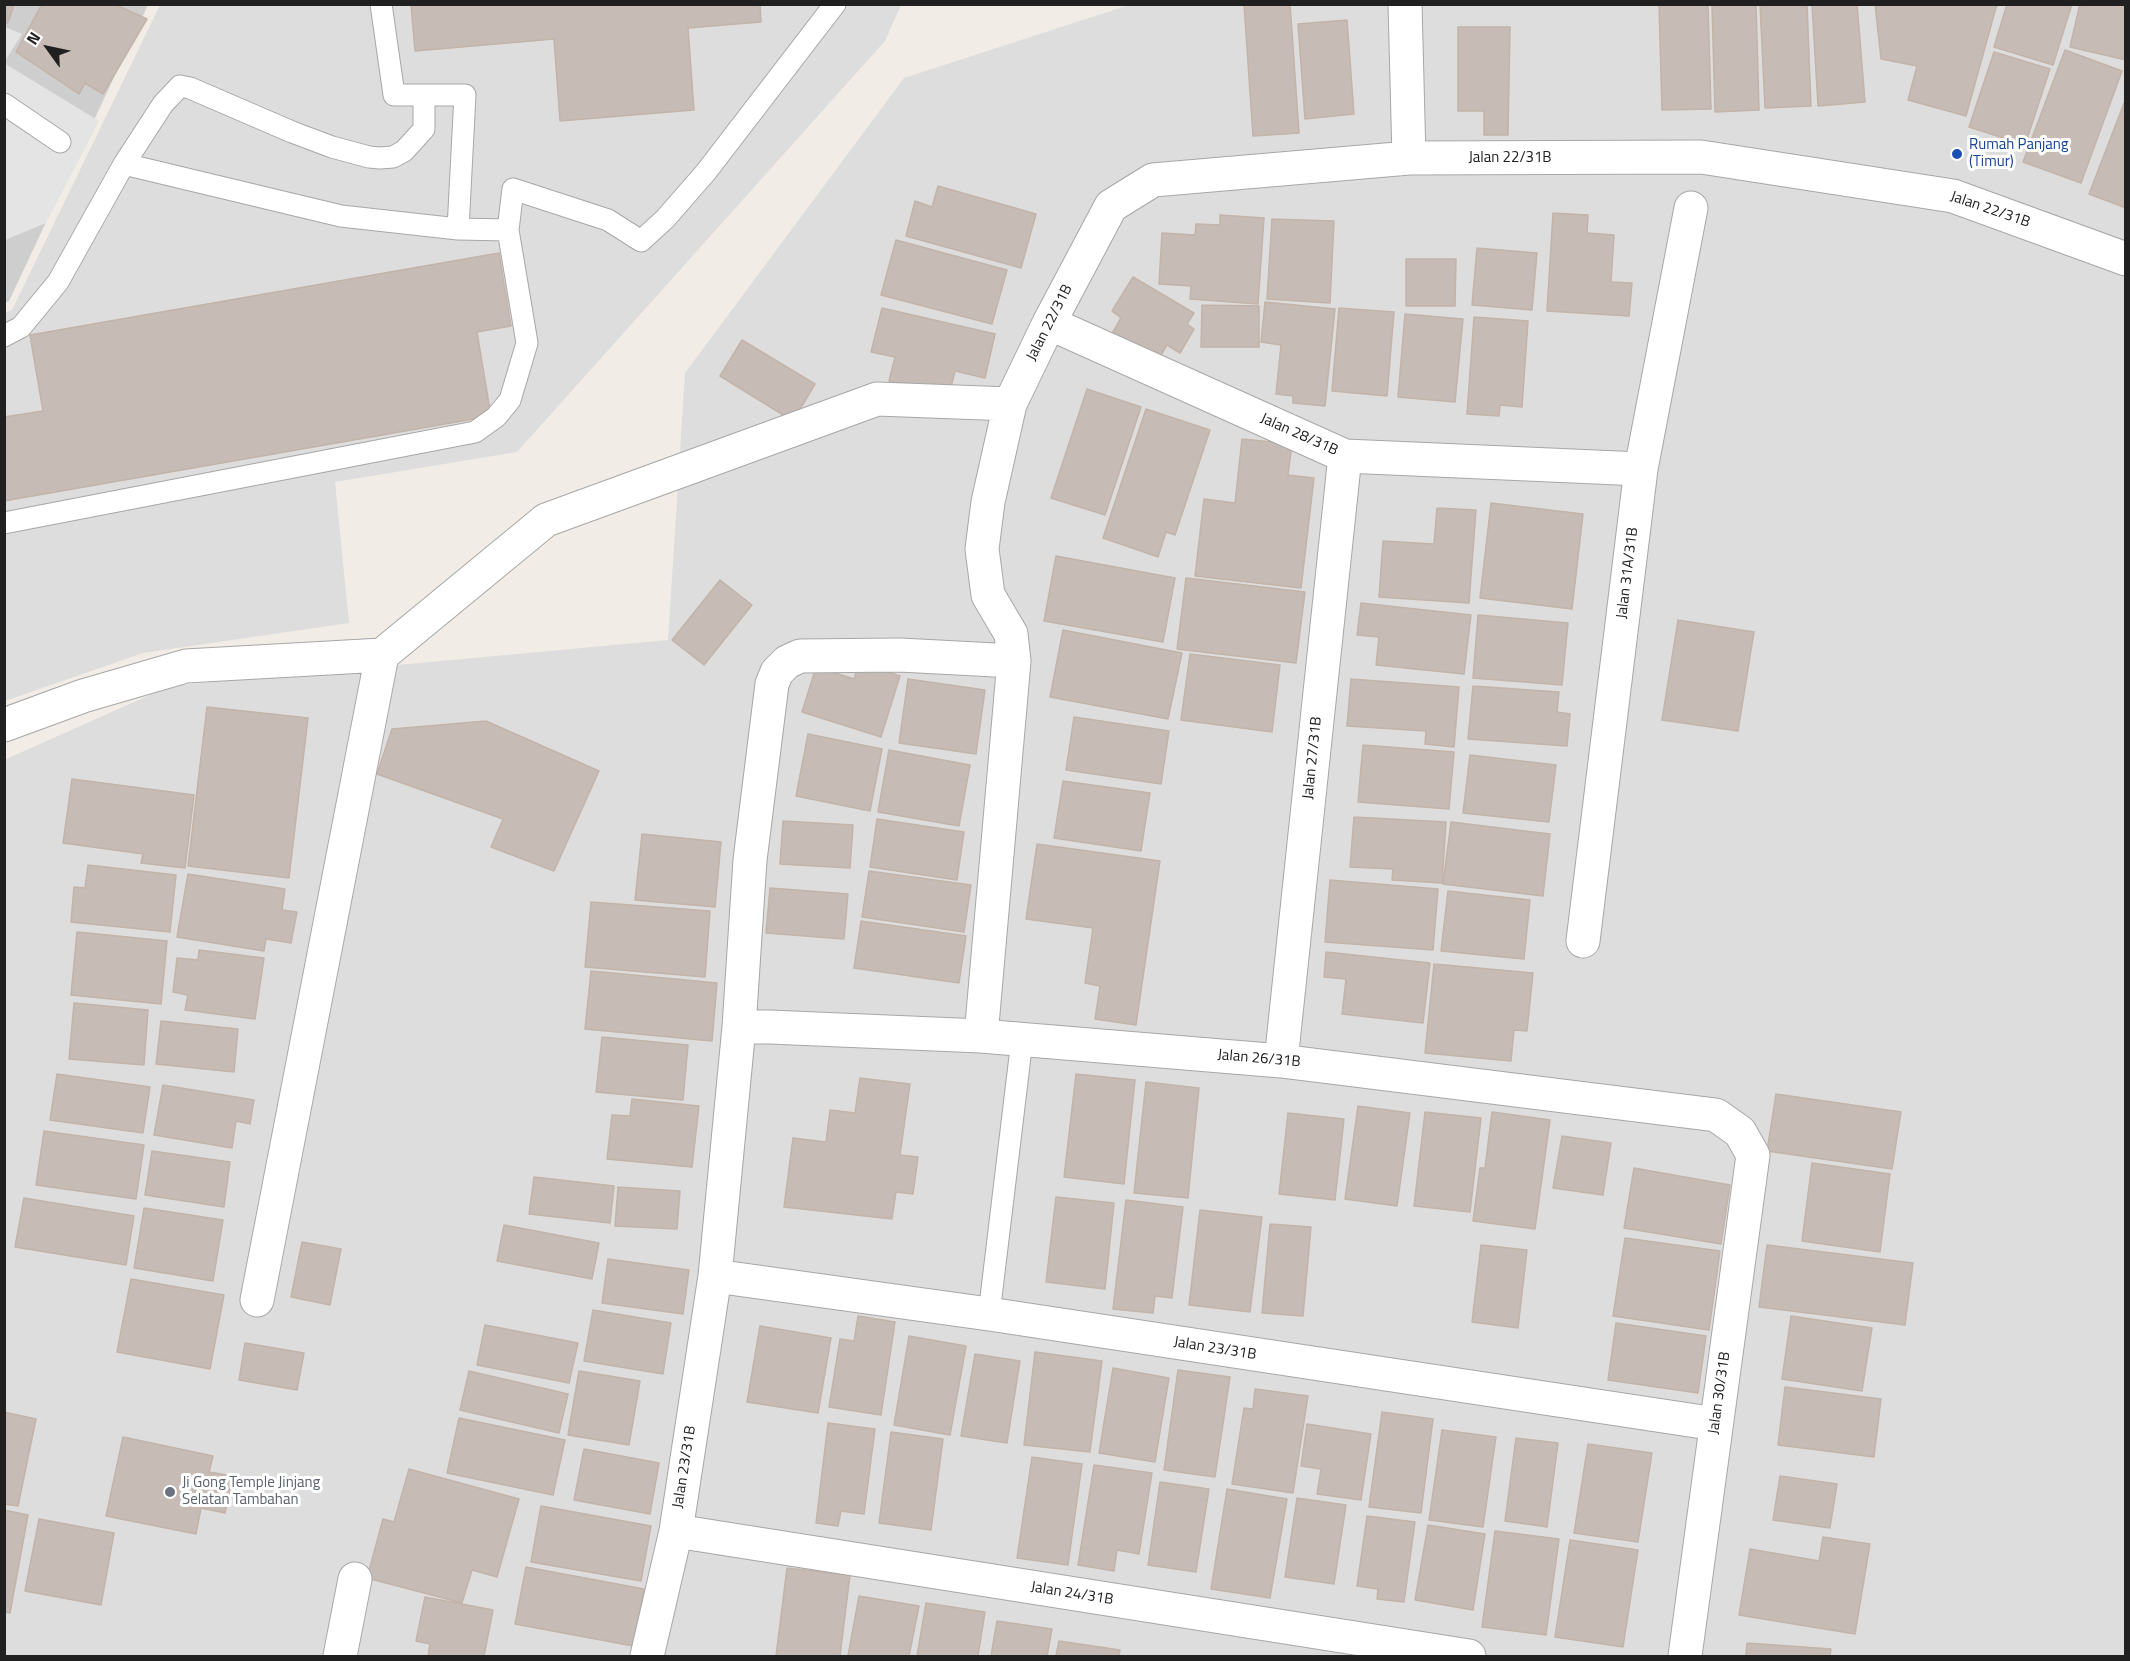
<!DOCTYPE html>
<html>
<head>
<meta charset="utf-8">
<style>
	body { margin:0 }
	#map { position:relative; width:2130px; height:1661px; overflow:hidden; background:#f1ede6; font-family:"Titillium Web",sans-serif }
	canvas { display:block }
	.frame { position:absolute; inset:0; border:6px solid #202020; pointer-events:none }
	.north { position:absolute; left:18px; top:18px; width:60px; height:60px; -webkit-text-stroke:4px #fff; paint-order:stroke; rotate:303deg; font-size:16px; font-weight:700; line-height:24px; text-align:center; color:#202020 }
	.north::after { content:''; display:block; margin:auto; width:21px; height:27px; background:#202020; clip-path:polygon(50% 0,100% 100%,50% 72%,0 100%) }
</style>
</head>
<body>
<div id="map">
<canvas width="2130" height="1661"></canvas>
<div class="frame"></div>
<div class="north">N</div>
</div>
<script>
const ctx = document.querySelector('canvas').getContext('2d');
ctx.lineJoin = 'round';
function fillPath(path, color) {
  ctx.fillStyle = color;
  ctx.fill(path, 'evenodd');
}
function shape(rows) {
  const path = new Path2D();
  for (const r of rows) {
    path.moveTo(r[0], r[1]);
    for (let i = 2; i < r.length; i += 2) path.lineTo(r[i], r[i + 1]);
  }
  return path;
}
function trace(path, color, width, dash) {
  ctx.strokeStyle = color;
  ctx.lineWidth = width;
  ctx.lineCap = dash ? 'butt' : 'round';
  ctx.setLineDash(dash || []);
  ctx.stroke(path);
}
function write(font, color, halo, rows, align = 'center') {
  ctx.font = font + ' "Titillium Web",sans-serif';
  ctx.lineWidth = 6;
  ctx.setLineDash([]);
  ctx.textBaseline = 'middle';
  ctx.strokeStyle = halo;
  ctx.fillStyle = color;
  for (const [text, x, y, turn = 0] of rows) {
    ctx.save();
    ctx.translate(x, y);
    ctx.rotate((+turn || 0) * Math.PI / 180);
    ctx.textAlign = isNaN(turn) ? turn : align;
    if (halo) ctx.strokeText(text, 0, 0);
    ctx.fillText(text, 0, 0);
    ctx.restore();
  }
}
const residential = shape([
	[160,5,901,5,885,41,517,452,335,482,349,623,143,653,5,701,4,313,12,310],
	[1129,5,2125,5,2125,1656,5,1656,4,760,170,686,668,640,685,373,904,78]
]);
const religious = shape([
	[4,5,148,5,9,301,5,303]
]);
const parking = shape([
	[5,27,22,34,5,61],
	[4,63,99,121,46,223,5,240]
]);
const building = shape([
	[4,4,12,4,13,8,8,22,4,25,4,4],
	[42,4,114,4,147,19,103,94,85,83,79,94,16,52,42,4],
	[411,4,760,4,761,22,688,28,694,110,560,121,554,39,415,51,411,4],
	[1244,4,1290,4,1299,133,1253,136,1244,4],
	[1659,4,1708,4,1711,109,1662,110,1659,4],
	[1712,4,1756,4,1759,110,1715,112,1712,4],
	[1760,4,1807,4,1811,106,1765,108,1760,4],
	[1812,4,1857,4,1865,102,1818,106,1812,4],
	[1875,4,1997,4,1966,116,1908,100,1917,66,1881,59,1875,4],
	[2007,4,2072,4,2053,65,1994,47,2007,4],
	[2080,4,2126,4,2126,60,2070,47,2080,4],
	[1347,20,1354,114,1305,119,1298,24,1347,20],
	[1458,27,1510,27,1508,135,1484,135,1484,111,1458,111,1458,27],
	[2065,50,2122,71,2081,183,2023,162,2065,50],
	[1994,52,2050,69,2025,145,1969,127,1994,52],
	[2126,98,2126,208,2089,194,2126,98],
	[938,186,1036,214,1021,268,906,236,915,201,932,207,938,186],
	[1553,213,1588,215,1587,233,1614,235,1611,282,1632,283,1629,316,1547,311,1553,213],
	[1220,215,1264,218,1258,304,1190,299,1191,286,1159,284,1162,233,1195,235,1196,224,1220,225,1220,215],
	[1272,219,1334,221,1330,303,1267,299,1272,219],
	[896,240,1007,270,992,324,881,295,896,240],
	[1477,248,1537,253,1532,310,1472,305,1477,248],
	[499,253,511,326,477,332,491,416,4,501,4,417,43,411,30,335,499,253],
	[1406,259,1456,259,1455,306,1406,306,1406,259],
	[1133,277,1194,313,1187,324,1194,329,1180,353,1167,345,1159,359,1110,337,1121,318,1112,311,1133,277],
	[1265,302,1335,309,1325,406,1293,403,1293,396,1276,394,1281,345,1261,342,1265,302],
	[1202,305,1259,306,1259,347,1201,347,1202,305],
	[882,308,995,334,985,378,955,371,949,395,889,381,895,357,871,352,882,308],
	[1339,308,1394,312,1387,396,1332,391,1339,308],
	[1405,314,1463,319,1455,402,1398,397,1405,314],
	[1474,317,1528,321,1522,407,1500,405,1499,416,1467,414,1474,317],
	[742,340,815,384,793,421,720,376,742,340],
	[1087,389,1141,407,1105,515,1051,498,1087,389],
	[1146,409,1210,430,1175,535,1166,532,1158,557,1103,538,1146,409],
	[1242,439,1292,444,1288,475,1314,478,1301,588,1195,576,1204,499,1235,503,1242,439],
	[1491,503,1583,514,1572,609,1480,598,1491,503],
	[1437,508,1476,510,1469,603,1379,597,1383,541,1434,544,1437,508],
	[1056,556,1175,578,1163,642,1044,621,1056,556],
	[1186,578,1305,592,1296,663,1177,649,1186,578],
	[720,580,752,605,704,665,672,640,720,580],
	[1361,603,1471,615,1464,674,1376,665,1379,637,1357,635,1361,603],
	[1478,615,1568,623,1562,685,1473,678,1478,615],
	[1678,620,1754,632,1738,731,1662,720,1678,620],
	[1063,630,1182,653,1168,719,1050,697,1063,630],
	[1190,654,1280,665,1272,732,1181,720,1190,654],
	[859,663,900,676,881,737,802,712,816,667,854,679,859,663],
	[908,679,985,690,976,754,899,743,908,679],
	[1351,679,1459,687,1454,747,1425,744,1426,731,1347,726,1351,679],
	[1473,686,1559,692,1557,712,1570,714,1567,746,1468,739,1473,686],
	[207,707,308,718,289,878,188,866,207,707],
	[1074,717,1169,731,1161,784,1066,770,1074,717],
	[486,721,599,771,554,871,491,847,503,819,377,774,392,729,486,721],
	[808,734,882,749,870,811,796,796,808,734],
	[1363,745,1454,752,1449,809,1358,802,1363,745],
	[889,750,970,765,959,826,878,812,889,750],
	[1470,755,1556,765,1549,822,1463,813,1470,755],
	[72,779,194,795,185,868,141,863,143,854,63,843,72,779],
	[1063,781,1150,793,1141,851,1054,838,1063,781],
	[1354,817,1446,822,1442,883,1392,880,1393,869,1350,867,1354,817],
	[877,819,964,832,957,880,870,867,877,819],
	[783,821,853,825,850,868,780,864,783,821],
	[1451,822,1550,834,1543,896,1443,884,1451,822],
	[642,834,721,842,715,907,635,900,642,834],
	[1037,844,1160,861,1136,1025,1095,1019,1100,986,1085,983,1093,928,1026,919,1037,844],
	[88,865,176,875,170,932,71,922,74,887,85,888,88,865],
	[869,871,971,885,964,932,862,917,869,871],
	[188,874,285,889,282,910,297,912,291,943,266,939,264,951,177,937,188,874],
	[1330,880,1438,889,1433,950,1325,942,1330,880],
	[770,888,848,894,844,939,766,933,770,888],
	[1448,891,1530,900,1524,959,1441,951,1448,891],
	[591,902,710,911,705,977,585,967,591,902],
	[861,921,966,936,959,983,854,968,861,921],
	[77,932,167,941,161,1004,71,995,77,932],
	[199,950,264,958,255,1019,185,1010,188,995,173,992,177,958,198,960,199,950],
	[1326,952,1430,963,1423,1023,1342,1014,1346,979,1324,977,1326,952],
	[1434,964,1533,973,1527,1031,1514,1030,1511,1061,1425,1053,1434,964],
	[591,971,717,983,712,1041,585,1029,591,971],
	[74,1003,148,1010,144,1065,69,1059,74,1003],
	[161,1021,238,1029,234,1072,156,1064,161,1021],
	[602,1037,688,1045,683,1100,596,1092,602,1037],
	[57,1074,150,1087,143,1133,50,1120,57,1074],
	[1076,1074,1135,1080,1124,1184,1064,1177,1076,1074],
	[860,1078,910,1084,900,1155,918,1157,913,1194,896,1192,892,1219,784,1207,793,1138,826,1142,830,1110,855,1113,860,1078],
	[1146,1082,1199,1088,1188,1198,1134,1193,1146,1082],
	[163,1085,254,1100,250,1124,236,1121,232,1148,154,1135,163,1085],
	[1776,1094,1901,1112,1892,1169,1767,1151,1776,1094],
	[632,1099,699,1106,692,1167,607,1159,612,1115,630,1116,632,1099],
	[1358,1106,1410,1113,1397,1206,1345,1199,1358,1106],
	[1425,1112,1481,1118,1470,1212,1414,1206,1425,1112],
	[1492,1112,1550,1120,1535,1229,1473,1221,1480,1168,1485,1168,1492,1112],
	[1288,1113,1344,1119,1335,1200,1279,1194,1288,1113],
	[44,1131,144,1145,136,1199,36,1185,44,1131],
	[1562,1136,1611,1143,1603,1195,1553,1188,1562,1136],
	[152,1151,230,1162,224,1207,145,1195,152,1151],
	[1812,1163,1890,1174,1880,1252,1802,1241,1812,1163],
	[1634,1168,1730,1185,1721,1244,1624,1228,1634,1168],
	[534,1177,614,1186,610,1223,529,1214,534,1177],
	[618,1187,680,1191,677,1229,615,1226,618,1187],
	[1056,1197,1114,1203,1105,1289,1046,1282,1056,1197],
	[24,1198,134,1216,126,1265,15,1247,24,1198],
	[1126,1200,1183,1207,1172,1298,1155,1296,1153,1313,1113,1309,1126,1200],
	[144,1208,223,1220,213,1281,134,1268,144,1208],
	[1200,1210,1262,1217,1250,1312,1189,1305,1200,1210],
	[1270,1224,1311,1227,1303,1316,1262,1313,1270,1224],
	[504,1225,599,1243,592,1279,497,1261,504,1225],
	[1625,1238,1720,1251,1709,1330,1613,1316,1625,1238],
	[302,1242,341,1249,330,1305,291,1297,302,1242],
	[1481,1245,1527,1250,1518,1328,1472,1322,1481,1245],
	[1767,1245,1913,1263,1905,1325,1759,1307,1767,1245],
	[608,1259,689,1270,683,1314,602,1303,608,1259],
	[131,1279,224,1295,210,1369,117,1352,131,1279],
	[593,1310,671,1323,663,1374,584,1361,593,1310],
	[858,1316,895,1322,881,1415,829,1407,840,1339,854,1341,858,1316],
	[1791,1316,1872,1328,1862,1391,1782,1379,1791,1316],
	[1616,1323,1706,1336,1698,1393,1608,1380,1616,1323],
	[485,1325,578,1343,569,1383,477,1365,485,1325],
	[760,1326,831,1338,818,1413,747,1402,760,1326],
	[909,1336,966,1346,950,1435,894,1425,909,1336],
	[245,1343,304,1353,297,1390,239,1380,245,1343],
	[1035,1352,1102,1361,1090,1452,1024,1445,1035,1352],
	[975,1354,1020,1361,1007,1443,961,1436,975,1354],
	[1113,1368,1169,1378,1155,1462,1099,1453,1113,1368],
	[1178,1370,1230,1377,1215,1477,1164,1470,1178,1370],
	[469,1371,568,1394,559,1433,460,1410,469,1371],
	[579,1371,640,1381,629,1445,568,1435,579,1371],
	[1785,1387,1881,1399,1874,1457,1778,1445,1785,1387],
	[1255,1389,1308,1396,1293,1493,1232,1484,1244,1408,1253,1409,1255,1389],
	[4,1412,36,1419,18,1506,4,1504,4,1412],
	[1382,1412,1433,1419,1421,1513,1369,1507,1382,1412],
	[459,1418,565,1440,553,1495,447,1473,459,1418],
	[828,1423,875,1429,864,1514,841,1511,838,1526,816,1523,828,1423],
	[1307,1424,1371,1434,1361,1500,1317,1494,1321,1469,1301,1466,1307,1424],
	[1442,1430,1496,1437,1483,1527,1429,1520,1442,1430],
	[891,1432,943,1439,931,1530,879,1523,891,1432],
	[123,1437,213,1456,209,1472,233,1476,225,1513,201,1508,196,1534,106,1516,123,1437],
	[1516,1438,1558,1443,1547,1527,1505,1521,1516,1438],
	[1588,1444,1652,1453,1638,1542,1574,1533,1588,1444],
	[584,1449,659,1463,650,1514,574,1500,584,1449],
	[1032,1457,1082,1464,1068,1565,1017,1558,1032,1457],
	[1094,1465,1152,1473,1139,1554,1117,1550,1114,1571,1078,1565,1094,1465],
	[409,1469,519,1499,497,1577,472,1570,462,1603,367,1578,383,1519,394,1522,409,1469],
	[1780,1476,1837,1484,1830,1528,1773,1520,1780,1476],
	[1160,1482,1209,1489,1196,1572,1148,1565,1160,1482],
	[1227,1489,1287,1499,1270,1598,1211,1589,1227,1489],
	[1297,1498,1346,1505,1334,1584,1285,1577,1297,1498],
	[541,1506,651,1526,641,1581,531,1562,541,1506],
	[4,1510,28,1515,10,1613,4,1612,4,1510],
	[1367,1516,1415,1522,1404,1602,1377,1599,1378,1589,1357,1586,1367,1516],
	[39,1519,114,1533,101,1605,25,1591,39,1519],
	[1428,1525,1485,1534,1473,1610,1415,1600,1428,1525],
	[1495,1531,1559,1539,1546,1635,1482,1627,1495,1531],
	[1823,1537,1870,1544,1855,1634,1739,1615,1750,1549,1819,1561,1823,1537],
	[1570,1540,1638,1550,1623,1647,1555,1637,1570,1540],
	[526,1567,644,1589,633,1646,515,1624,526,1567],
	[787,1568,850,1575,840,1656,776,1656,787,1568],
	[859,1596,919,1606,909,1656,848,1656,859,1596],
	[425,1597,493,1610,484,1656,428,1656,430,1644,416,1641,425,1597],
	[926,1603,985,1612,978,1656,917,1656,926,1603],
	[997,1621,1052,1629,1047,1656,991,1656,997,1621],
	[1059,1641,1120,1650,1119,1656,1056,1656,1059,1641],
	[1747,1643,1831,1649,1830,1656,1746,1656,1747,1643]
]);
const lane = shape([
	[381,4,394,95,465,95,458,229],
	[4,104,60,142],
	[124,164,163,104,180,86,190,88,292,132,332,147,369,157,380,158,393,157,404,151,424,129,424,95],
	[4,336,21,327,58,282,124,164,341,216,458,229,508,230],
	[4,523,475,432,496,417,510,400,527,343,508,230,513,189,608,220,641,241,665,219,706,172,835,4],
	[989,1314,1022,1040]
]);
const street = shape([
	[1405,4,1409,158],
	[1049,323,1345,456,1641,469],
	[4,725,83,696,186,666,382,655],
	[1583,941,1641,469,1691,208],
	[739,1027,750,860,772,684,777,672,787,662,800,656,900,655,1014,661],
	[981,1036,1014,661,1011,634,988,595,982,549,988,502,1010,404,1049,323,1111,206,1153,180,1409,158,1701,157,1953,196,2126,259],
	[1281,1061,1345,456],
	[715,1276,989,1314,1716,1424],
	[257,1300,382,655,546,520,877,399,1010,404],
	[676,1531,1469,1656],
	[340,1656,355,1579],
	[647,1656,676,1531,715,1276,739,1027,770,1027,981,1036,1281,1061,1716,1115,1740,1132,1753,1155,1685,1656]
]);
const markers = [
	[1957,154,6,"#1a4fb4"],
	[170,1492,6,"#6b7280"]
];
const transitNames = [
	["Rumah Panjang",1969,145],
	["(Timur)",1969,162]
];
const streetNames = [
	["Jalan 22/31B",1510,158],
	["Jalan 22/31B",1990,210,19],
	["Jalan 22/31B",1050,323,-63],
	["Jalan 28/31B",1299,435,24],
	["Jalan 31A/31B",1628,573,-83],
	["Jalan 27/31B",1313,758,-84],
	["Jalan 26/31B",1259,1059,5],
	["Jalan 23/31B",1215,1349,9],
	["Jalan 30/31B",1720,1393,-82],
	["Jalan 23/31B",685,1467,-81],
	["Jalan 24/31B",1072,1594,9]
];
const worshipNames = [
	["Ji Gong Temple Jinjang",182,1483],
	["Selatan Tambahan",182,1500]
];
fillPath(residential, '#dedddd');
fillPath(religious, '#cecece');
fillPath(parking, '#e4e4e4');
fillPath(building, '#c6bcb5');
trace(building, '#c3b3a8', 1.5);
trace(lane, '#a7a7a7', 23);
trace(street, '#a7a7a7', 35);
trace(lane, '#fff', 21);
trace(street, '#fff', 33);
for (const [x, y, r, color] of markers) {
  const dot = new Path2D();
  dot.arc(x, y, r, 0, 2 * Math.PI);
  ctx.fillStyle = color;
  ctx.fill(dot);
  trace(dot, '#fff', 2);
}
write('15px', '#164399', '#fff', transitNames, 'left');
write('15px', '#202020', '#fff', streetNames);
write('15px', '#5b616d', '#fff', worshipNames, 'left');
</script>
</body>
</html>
